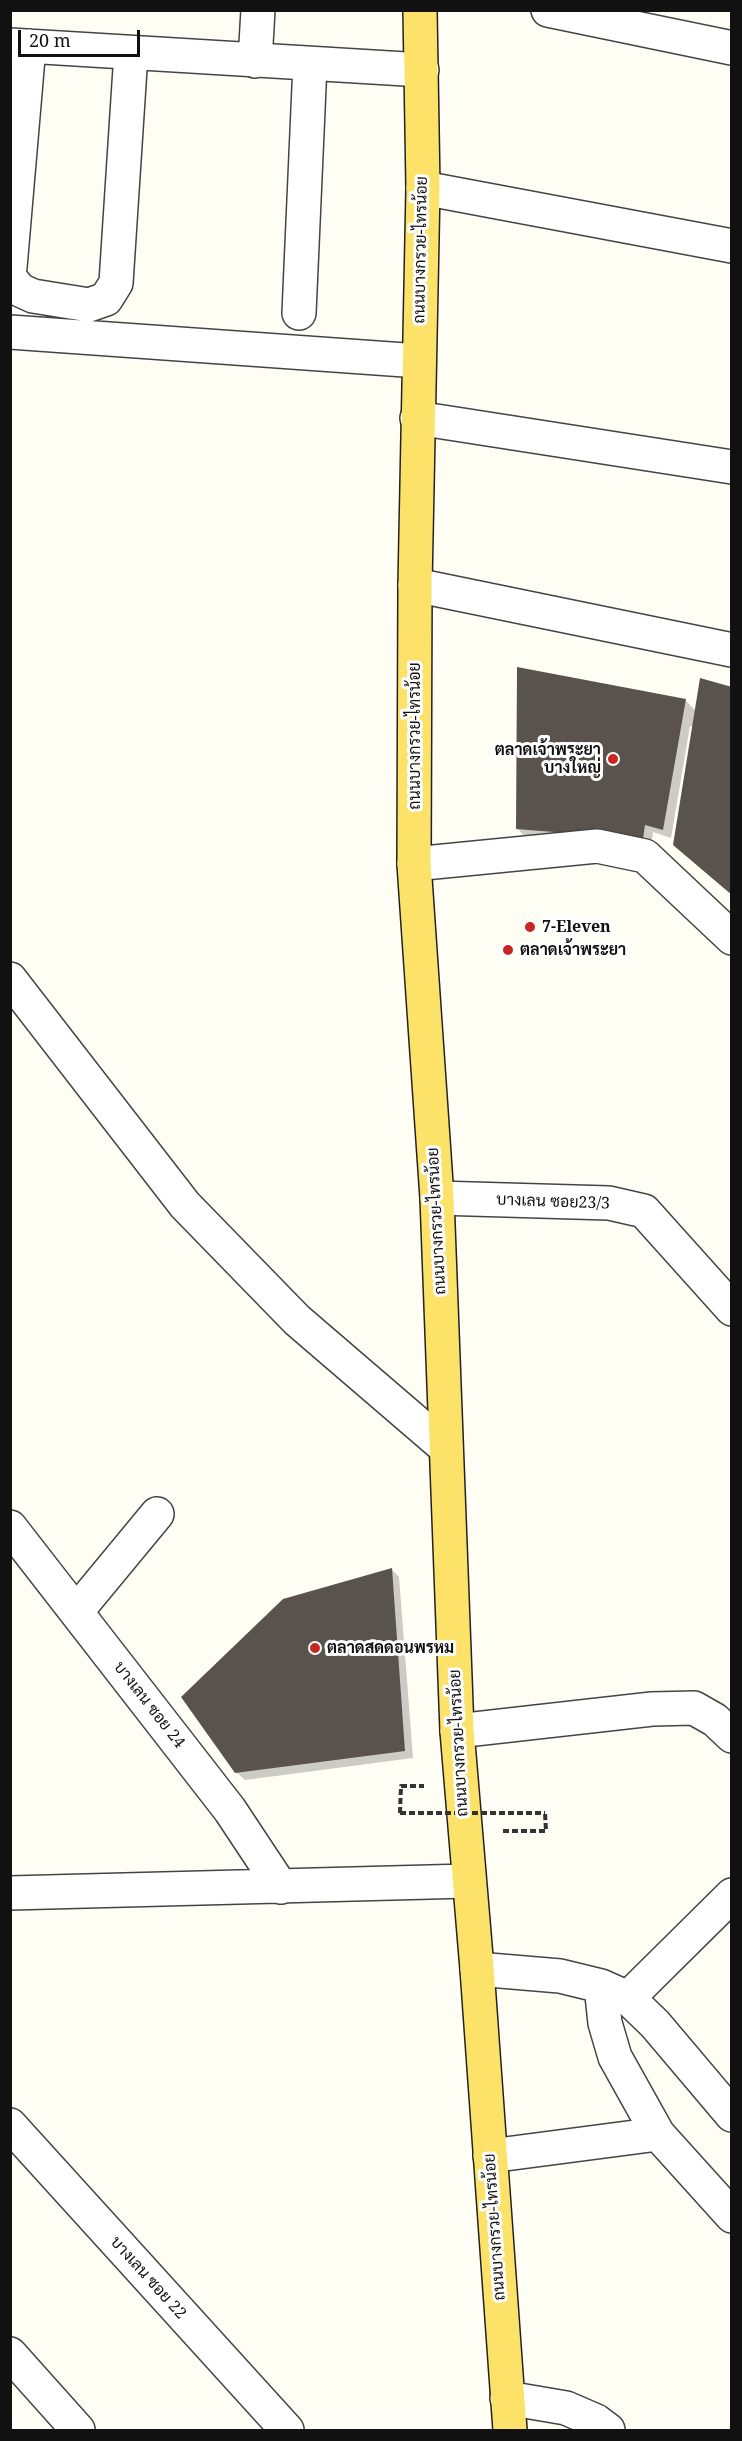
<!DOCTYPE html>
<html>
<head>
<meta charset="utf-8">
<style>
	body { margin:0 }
	#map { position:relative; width:742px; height:2441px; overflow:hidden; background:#fffef5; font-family:"Noto Serif",serif }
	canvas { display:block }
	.frame { position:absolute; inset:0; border:12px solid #111; pointer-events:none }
	.scale { position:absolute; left:18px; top:30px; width:122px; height:27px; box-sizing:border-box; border:3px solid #111; border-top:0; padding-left:8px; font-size:18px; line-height:21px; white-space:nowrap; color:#111; -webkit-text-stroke:4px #fff; paint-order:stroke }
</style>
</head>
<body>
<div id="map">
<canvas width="742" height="2441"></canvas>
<div class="frame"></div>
<div class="scale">20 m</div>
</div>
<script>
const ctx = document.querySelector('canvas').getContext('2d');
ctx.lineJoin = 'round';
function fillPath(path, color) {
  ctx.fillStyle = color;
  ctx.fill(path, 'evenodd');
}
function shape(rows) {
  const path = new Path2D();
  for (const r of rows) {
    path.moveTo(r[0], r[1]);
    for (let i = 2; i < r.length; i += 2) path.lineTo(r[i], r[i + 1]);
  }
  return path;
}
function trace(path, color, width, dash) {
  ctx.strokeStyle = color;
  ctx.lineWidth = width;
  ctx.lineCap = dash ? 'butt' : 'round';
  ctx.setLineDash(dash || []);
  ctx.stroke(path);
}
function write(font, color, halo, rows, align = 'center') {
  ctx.font = font + ' "Noto Serif",Sarabun,serif';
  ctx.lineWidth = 6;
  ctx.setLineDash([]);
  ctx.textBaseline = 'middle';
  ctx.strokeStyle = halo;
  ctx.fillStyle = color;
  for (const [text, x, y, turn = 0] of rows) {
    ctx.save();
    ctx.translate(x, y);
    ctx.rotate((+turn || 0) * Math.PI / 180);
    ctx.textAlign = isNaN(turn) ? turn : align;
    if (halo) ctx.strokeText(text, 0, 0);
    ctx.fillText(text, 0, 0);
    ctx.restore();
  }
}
const shadow = shape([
	[732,689,732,895,683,853,693,727,690,726,671,838,653,832,651,847,525,837,517,828,685,700,696,711],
	[391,1569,399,1577,413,1758,245,1780,236,1772]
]);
const building = shape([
	[517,667,686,699,663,830,645,825,643,839,516,829],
	[700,678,732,687,732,895,673,845],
	[392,1568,405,1751,235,1773,181,1697,283,1599]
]);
const path = shape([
	[400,1813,401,1786,424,1786],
	[503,1831,546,1831,545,1813]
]);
const minor = shape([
	[548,10,732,48],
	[10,45,422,70],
	[255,61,258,10],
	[423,188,732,246],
	[10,267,29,46],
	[10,278,20,290,33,296,89,305,106,299,116,283,131,53],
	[299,313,310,64],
	[10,332,419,361],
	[417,418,732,467],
	[415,585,732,650],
	[414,864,597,846,645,856,732,938],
	[10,979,185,1205,297,1320,446,1448],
	[437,1198,609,1203,644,1211,732,1309],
	[10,1527,230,1810,281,1887],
	[76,1612,157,1514],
	[457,1731,652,1709,694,1708,715,1720,732,1736],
	[10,1893,468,1881],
	[477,1969,560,1976,601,1986,628,1998,655,2024,732,2115],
	[601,1986,605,2023,615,2057,658,2134,732,2216],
	[628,1998,732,1895],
	[10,2125,287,2430],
	[490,2156,658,2134],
	[10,2354,78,2430],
	[507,2398,566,2408,596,2421,608,2430]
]);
const major = shape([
	[420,10,423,188,415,585,414,864,437,1198,457,1731,477,1969,510,2430]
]);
const pathBridge = shape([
	[400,1813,545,1813]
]);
const markers = [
	[613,759,6,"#c72623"],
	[530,927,6,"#c72623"],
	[508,950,6,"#c72623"],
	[315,1648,6,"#c72623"]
];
const streetNames = [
	["ถนนบางกรวย-ไทรน้อย",421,250,-89],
	["ถนนบางกรวย-ไทรน้อย",415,736,-90],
	["บางเลน ซอย23/3",553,1202,2],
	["ถนนบางกรวย-ไทรน้อย",437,1221,-93],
	["บางเลน ซอย 24",149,1705,52],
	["ถนนบางกรวย-ไทรน้อย",459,1743,-93],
	["ถนนบางกรวย-ไทรน้อย",495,2227,-94],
	["บางเลน ซอย 22",148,2278,48]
];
const poiNames = [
	["ตลาดเจ้าพระยา",601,750,"right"],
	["บางใหญ่",601,768,"right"],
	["7-Eleven",542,927],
	["ตลาดเจ้าพระยา",520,950],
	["ตลาดสดดอนพรหม",327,1648]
];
fillPath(shadow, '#0003');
fillPath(building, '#5a534d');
trace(minor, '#444', 36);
trace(major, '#222', 36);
trace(path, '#333', 4, [6, 3]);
trace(minor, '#fff', 33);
trace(major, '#fce268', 33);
trace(pathBridge, '#333', 4, [6, 3]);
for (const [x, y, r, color] of markers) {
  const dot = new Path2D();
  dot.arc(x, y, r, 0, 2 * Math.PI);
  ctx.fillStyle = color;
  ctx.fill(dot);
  trace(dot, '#fff', 2);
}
write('16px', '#111', '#fff', streetNames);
write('bold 16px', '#111', '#fff', poiNames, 'left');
</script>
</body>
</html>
